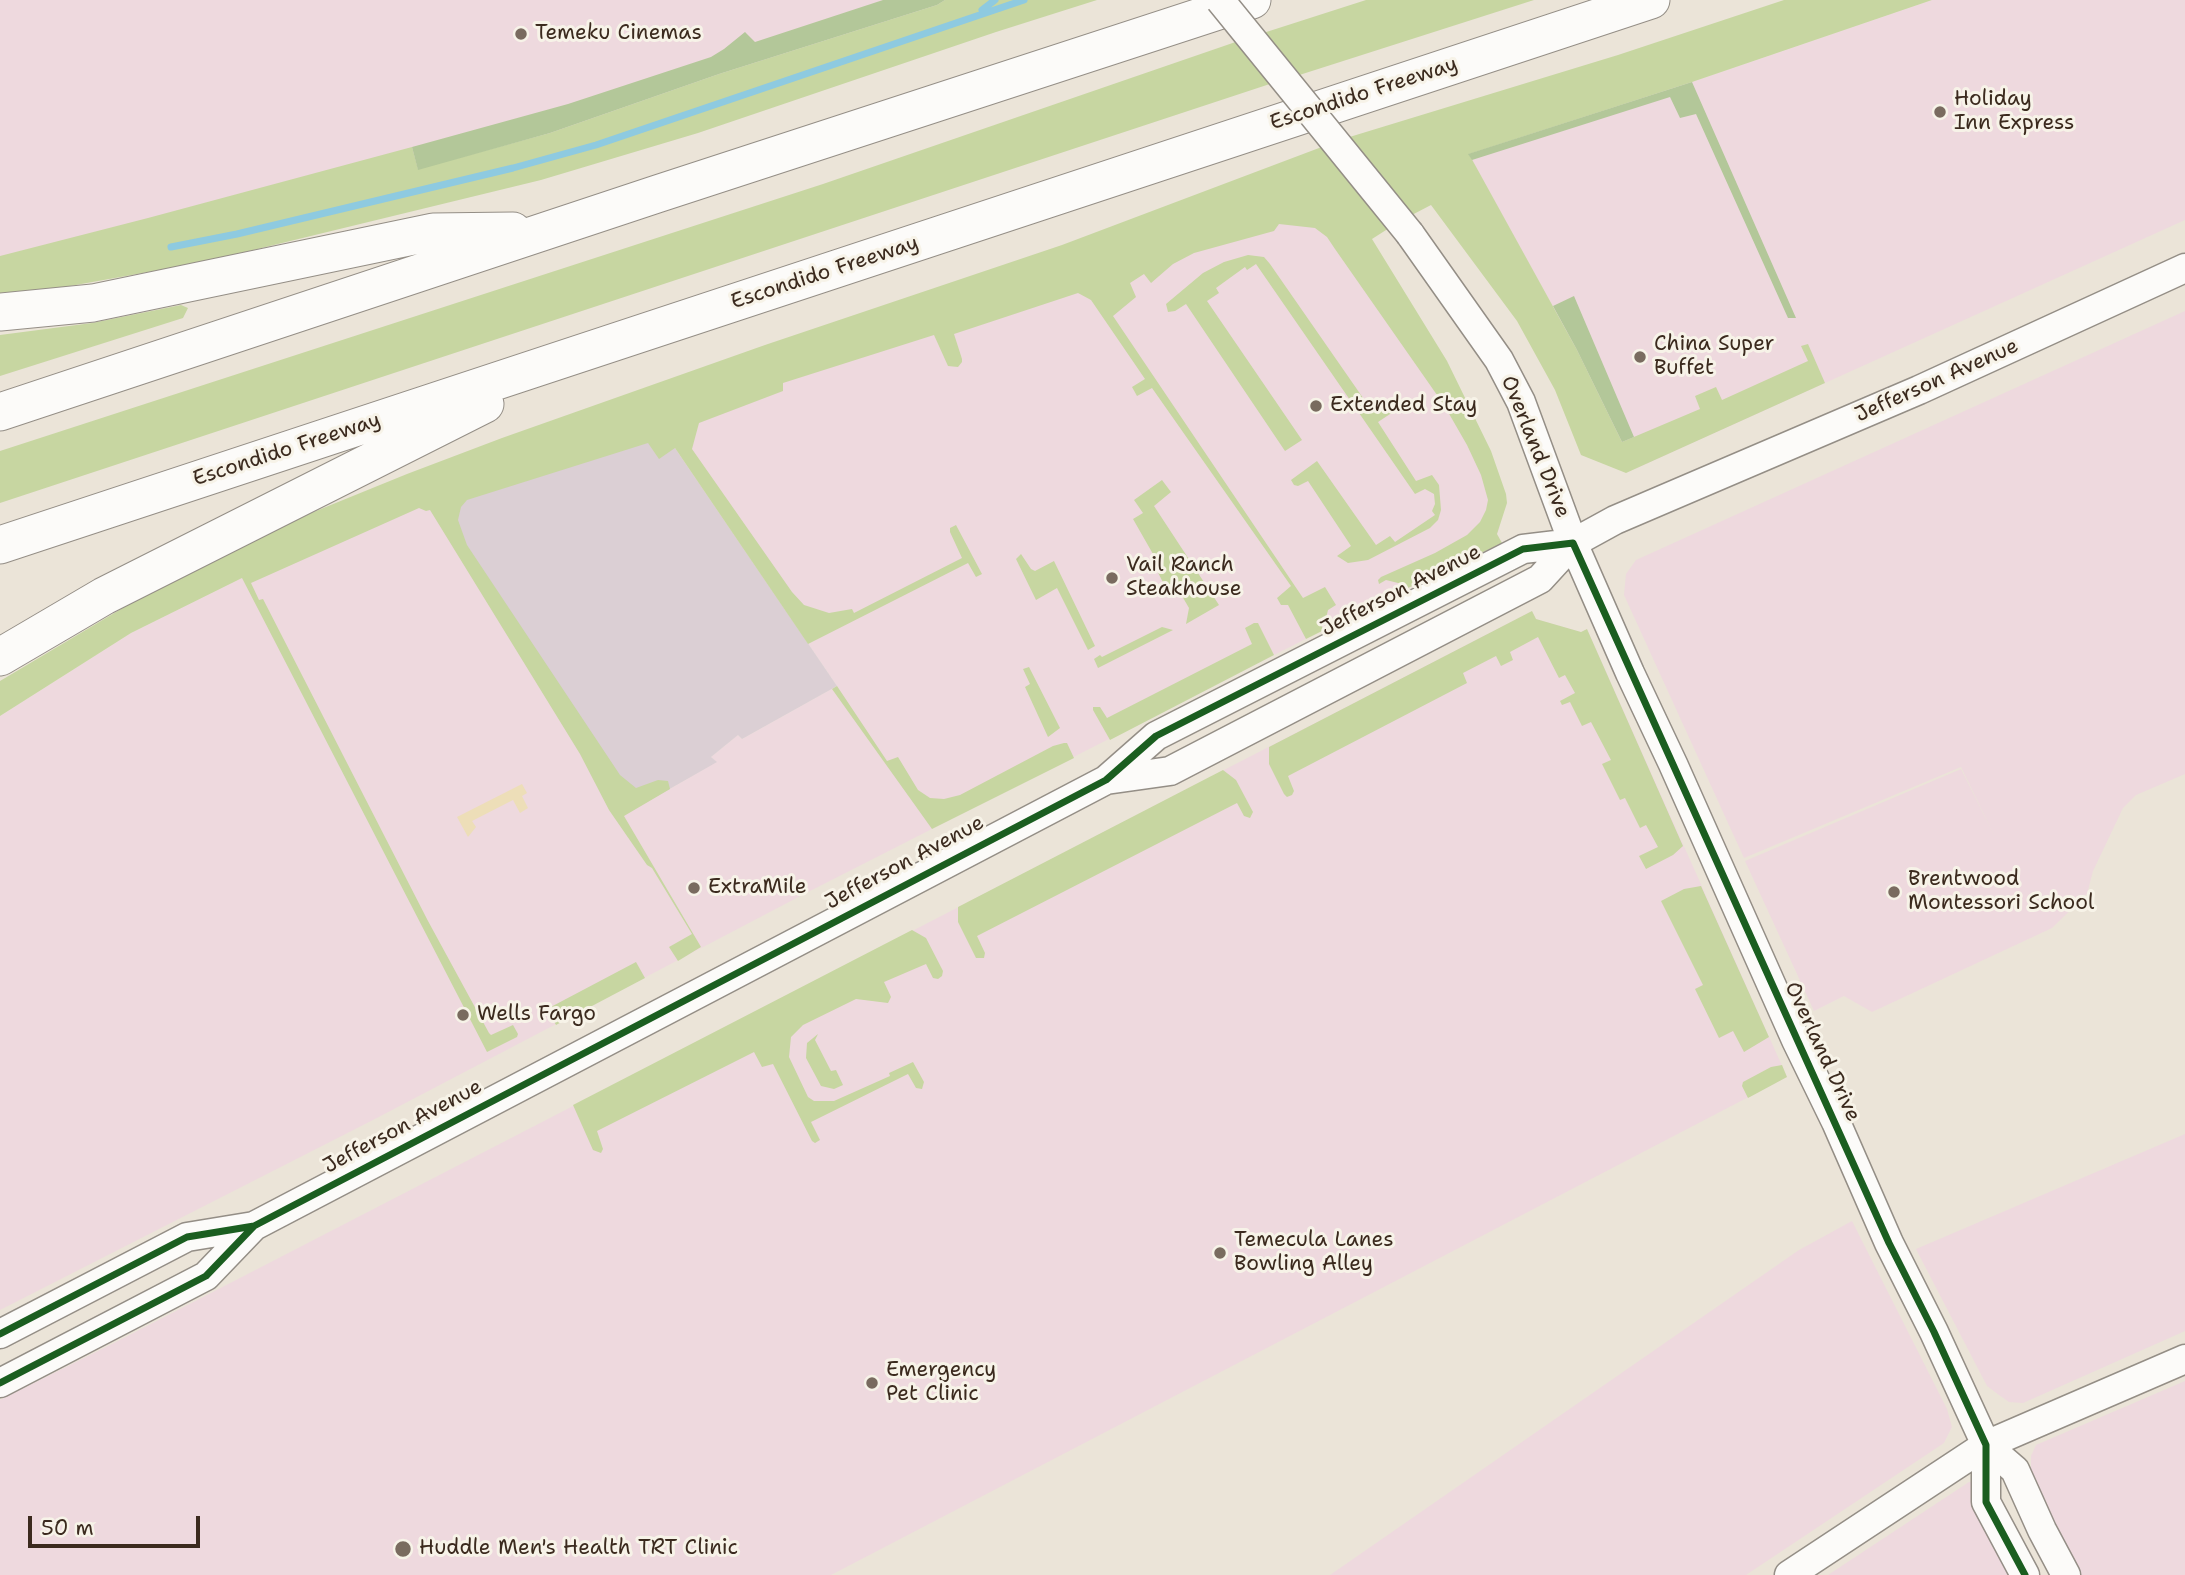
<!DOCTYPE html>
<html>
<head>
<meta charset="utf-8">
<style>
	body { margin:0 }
	#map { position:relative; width:2185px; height:1575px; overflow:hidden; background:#ebe4d8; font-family:"Shantell Sans",sans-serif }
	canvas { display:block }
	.scale { position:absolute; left:28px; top:1516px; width:172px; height:32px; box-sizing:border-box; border:4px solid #3b2a1e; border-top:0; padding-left:9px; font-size:21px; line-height:24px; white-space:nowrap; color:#3b2a1e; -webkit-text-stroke:5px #f7f3e8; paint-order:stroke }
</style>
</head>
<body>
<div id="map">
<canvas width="2185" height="1575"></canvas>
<div class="scale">50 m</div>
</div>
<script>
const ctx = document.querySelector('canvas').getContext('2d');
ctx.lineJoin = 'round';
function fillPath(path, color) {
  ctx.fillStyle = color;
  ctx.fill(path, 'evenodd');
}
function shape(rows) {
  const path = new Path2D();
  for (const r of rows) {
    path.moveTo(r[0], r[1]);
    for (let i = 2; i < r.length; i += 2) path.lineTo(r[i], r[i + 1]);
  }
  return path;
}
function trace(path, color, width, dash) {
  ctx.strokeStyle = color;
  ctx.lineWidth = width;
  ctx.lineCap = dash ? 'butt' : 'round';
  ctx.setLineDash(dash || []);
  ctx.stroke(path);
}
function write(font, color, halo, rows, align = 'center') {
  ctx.font = font + ' "Shantell Sans",sans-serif';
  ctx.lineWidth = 6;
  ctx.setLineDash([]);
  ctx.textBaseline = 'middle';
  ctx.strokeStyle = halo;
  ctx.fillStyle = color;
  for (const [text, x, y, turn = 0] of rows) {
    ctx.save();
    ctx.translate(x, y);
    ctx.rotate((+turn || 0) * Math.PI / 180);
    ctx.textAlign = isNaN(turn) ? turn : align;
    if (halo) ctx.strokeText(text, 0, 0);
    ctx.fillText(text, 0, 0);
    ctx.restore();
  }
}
const built = shape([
	[0,0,945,0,937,5,719,74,550,133,0,279],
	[1932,0,2185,0,2185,220,1635,469,1577,350,1468,154,1692,82],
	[1313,208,1464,422,1500,527,1497,534,1502,543,1333,625,810,891,373,1120,0,1310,0,716,131,633,272,563,429,497,670,789,716,762,711,757,738,735,742,739,837,686,675,448,681,411],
	[2185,311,2185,774,2136,795,2123,808,2093,871,2087,894,2052,928,1872,1012,1844,996,1814,1011,1745,861,1961,769,1995,837,1961,767,1744,858,1624,595,1626,574,1636,560],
	[1532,611,1536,619,1581,632,1587,629,1787,1077,831,1575,0,1575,0,1400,114,1343],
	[2185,1134,2185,1331,2023,1403,2009,1402,1999,1395,1987,1386,1916,1249],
	[1852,1221,1947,1409,1952,1427,1944,1443,1746,1575,1330,1575,1799,1250],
	[2185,1381,2185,1575,2076,1575,2031,1470,2031,1456,2036,1445],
	[1969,1482,1983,1484,2024,1575,1828,1575]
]);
const industrial = shape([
	[681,411,675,448,837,686,742,739,738,735,711,757,717,762,624,815,429,497]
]);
const green = shape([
	[945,0,1097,0,996,32,698,133,541,180,204,262,59,288,0,293,0,256,148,218,412,147,418,169,550,133,719,74,937,5],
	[1366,0,1534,0,1290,78,1257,35],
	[1784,0,1932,0,1692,82,1469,154,1577,350,1622,442,1700,409,1695,396,1716,387,1722,400,1808,361,1801,346,1808,344,1825,383,1626,473,1581,455,1555,390,1517,321,1431,205,1408,217,1343,139,1618,55],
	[1253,36,1288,78,0,503,0,451,823,184],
	[1327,145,1397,223,1372,239,1447,361,1491,451,1506,494,1507,503,1497,534,1502,543,1406,589,1402,584,1386,580,1379,584,1378,580,1381,577,1435,553,1467,535,1480,522,1486,510,1488,500,1481,475,1467,445,1444,405,1335,249,1327,237,1315,228,1279,224,1274,231,1194,253,1173,264,1151,283,1144,274,1130,283,1136,297,1113,316,1303,598,1325,587,1336,605,1328,610,1325,622,1321,625,1324,630,1306,639,1288,605,1281,605,1277,598,1291,586,1152,388,1137,396,1132,387,1145,379,1091,300,1078,293,954,334,962,359,962,362,958,367,948,366,934,335,783,383,783,391,699,423,692,449,792,592,804,605,829,613,852,609,854,613,962,558,950,532,950,528,956,525,982,574,976,577,968,563,808,644,675,448,659,459,648,443,467,500,461,507,458,520,467,545,620,775,636,788,658,780,668,781,670,789,624,816,701,947,678,961,669,947,692,934,652,868,647,865,609,810,580,754,430,510,426,511,419,508,251,583,259,600,263,599,428,921,489,1033,491,1035,513,1025,518,1034,517,1037,487,1052,242,578,131,633,0,716,0,681,158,587,217,556,316,511,407,474,502,438,765,345,1062,245],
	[1248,255,1264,257,1270,264,1370,408,1385,399,1393,409,1393,412,1378,422,1416,481,1432,475,1439,485,1441,510,1438,520,1430,528,1368,560,1348,563,1337,556,1351,546,1308,481,1298,486,1294,485,1291,480,1317,461,1376,545,1390,536,1395,542,1435,515,1432,511,1435,504,1434,494,1425,489,1415,494,1256,264,1247,270,1245,267,1216,288,1219,293,1207,301,1302,440,1285,451,1186,304,1175,311,1168,312,1166,304,1203,273,1224,262],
	[181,305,188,308,183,318,0,376,0,335,92,323],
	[1162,480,1171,492,1154,506,1219,605,1186,624,1189,608,1182,596,1172,592,1169,594,1153,563,1157,561,1133,519,1143,513,1134,500],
	[1021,554,1031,569,1035,571,1054,561,1095,646,1088,650,1057,588,1036,600,1016,559],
	[1532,611,1536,619,1581,632,1587,629,1683,846,1673,855,1646,869,1639,856,1658,847,1646,825,1640,828,1625,798,1620,800,1602,764,1611,760,1591,722,1582,726,1570,702,1562,705,1560,701,1575,693,1565,675,1559,678,1538,637,1510,652,1513,660,1501,666,1496,656,1463,673,1467,683,1288,776,1294,791,1292,795,1287,797,1284,794,1269,764,1269,747],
	[1254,623,1258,623,1274,655,1110,740,1093,710,1093,707,1100,707,1107,718,1252,644,1245,628],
	[1162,627,1173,630,1098,668,1094,659,1100,655,1102,657],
	[1029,667,1060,728,1048,737,1025,687,1030,684,1023,669],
	[837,686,887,761,898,757,918,790,930,798,944,799,960,795,1053,746,1064,743,1067,743,1074,758,932,829,832,689],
	[1223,770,1236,780,1253,812,1250,818,1244,816,1237,803,977,936,985,953,984,958,976,958,958,922,958,907],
	[1701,886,1769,1037,1744,1052,1733,1031,1719,1038,1695,989,1703,985,1661,901,1684,889],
	[912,930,926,938,943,971,942,976,938,979,933,978,926,964,884,982,891,997,888,1003,856,999,803,1025,791,1037,789,1057,808,1097,814,1101,834,1101,890,1076,889,1073,913,1062,924,1082,922,1089,916,1088,908,1074,811,1122,820,1140,815,1143,812,1141,773,1064,762,1067,754,1052,597,1131,603,1149,601,1153,593,1150,573,1105],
	[636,962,645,978,556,1025,547,1009],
	[818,1034,815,1040,831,1071,836,1070,843,1085,834,1089,821,1086,806,1058,807,1043],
	[1782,1065,1787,1077,1748,1098,1742,1086,1743,1082,1771,1067]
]);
const forest = shape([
	[883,0,945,0,937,5,719,74,550,133,418,170,412,147,568,104,711,57,724,49,745,32,755,42],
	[1692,82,1796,318,1788,318,1696,114,1680,118,1670,97,1472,160,1468,154],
	[1574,296,1634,437,1622,442,1577,350,1553,306]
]);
const sand = shape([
	[522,784,527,793,522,796,528,808,520,813,513,800,472,821,476,827,468,837,457,817]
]);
const stream = shape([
	[982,10,995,0],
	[171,247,237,234,513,168,596,145,1024,0]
]);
const secondary = shape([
	[1410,234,1499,360,1521,402,1573,543,1630,673,1673,764,1796,1040,1836,1122,1889,1243,1934,1332,1986,1445,1986,1502,2025,1575],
	[1106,780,1170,771,1540,579,1573,543,1615,520,1919,390,2185,268],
	[0,1334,187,1237,254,1226],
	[0,1383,206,1276,254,1226,1106,780,1156,736,1523,549,1573,543],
	[1986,1445,2015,1470,2042,1530,2066,1575],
	[1789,1575,1986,1445,2185,1359]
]);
const highway = shape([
	[0,312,93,303,433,232,513,231],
	[0,412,657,194,1252,0],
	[0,545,1651,0],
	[0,657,104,596,485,404]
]);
const secondaryBridge = shape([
	[1220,0,1410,234]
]);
const cycleway = shape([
	[0,1334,187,1237,254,1226],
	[0,1383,206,1276,254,1226,1106,780,1156,736,1523,549,1573,543,1889,1243,1934,1332,1986,1445,1986,1502,2025,1575]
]);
const markers = [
	[521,34,7,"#796b5f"],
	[1940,112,7,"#796b5f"],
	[1640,357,7,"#796b5f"],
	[1316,406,7,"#796b5f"],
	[1112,578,7,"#796b5f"],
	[694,888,7,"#796b5f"],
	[1894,892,7,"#796b5f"],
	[463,1015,7,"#796b5f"],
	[1220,1253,7,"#796b5f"],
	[872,1383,7,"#796b5f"],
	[403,1549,9,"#796b5f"]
];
const poiNames = [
	["Temeku Cinemas",535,34],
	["Holiday",1954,100],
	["Inn Express",1954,124],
	["China Super",1654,345],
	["Buffet",1654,369],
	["Extended Stay",1330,406],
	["Vail Ranch",1126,566],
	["Steakhouse",1126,590],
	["Brentwood",1908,880],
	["Montessori School",1908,904],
	["ExtraMile",708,888],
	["Wells Fargo",477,1015],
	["Temecula Lanes",1234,1241],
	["Bowling Alley",1234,1265],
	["Emergency",886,1371],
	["Pet Clinic",886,1395],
	["Huddle Men's Health TRT Clinic",419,1549]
];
const streetNames = [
	["Escondido Freeway",1364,94,-18],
	["Escondido Freeway",825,273,-18],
	["Jefferson Avenue",1937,381,-24],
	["Overland Drive",1535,447,68],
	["Escondido Freeway",287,450,-18],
	["Jefferson Avenue",1401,591,-27],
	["Jefferson Avenue",905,863,-28],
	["Overland Drive",1822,1052,65],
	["Jefferson Avenue",403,1127,-28]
];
fillPath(built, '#eed9de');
fillPath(industrial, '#dbcfd4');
fillPath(green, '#c7d6a1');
fillPath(forest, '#b3c799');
fillPath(sand, '#eddeb8');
trace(stream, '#8ecae0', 7);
trace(secondary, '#948e86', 31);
trace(highway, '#948e86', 39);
trace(secondary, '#fcfbf9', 28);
trace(highway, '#fcfbf9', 37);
trace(secondaryBridge, '#948e86', 31, []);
trace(secondaryBridge, '#fcfbf9', 28);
trace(cycleway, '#1b5e20', 7);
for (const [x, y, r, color] of markers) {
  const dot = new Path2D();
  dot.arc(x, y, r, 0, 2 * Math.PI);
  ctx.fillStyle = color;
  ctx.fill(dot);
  trace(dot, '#f7f3e8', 2.5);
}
write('21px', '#3b2a1e', '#f7f3e8', poiNames, 'left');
write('21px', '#3b2a1e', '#f7f3e8', streetNames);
</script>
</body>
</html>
